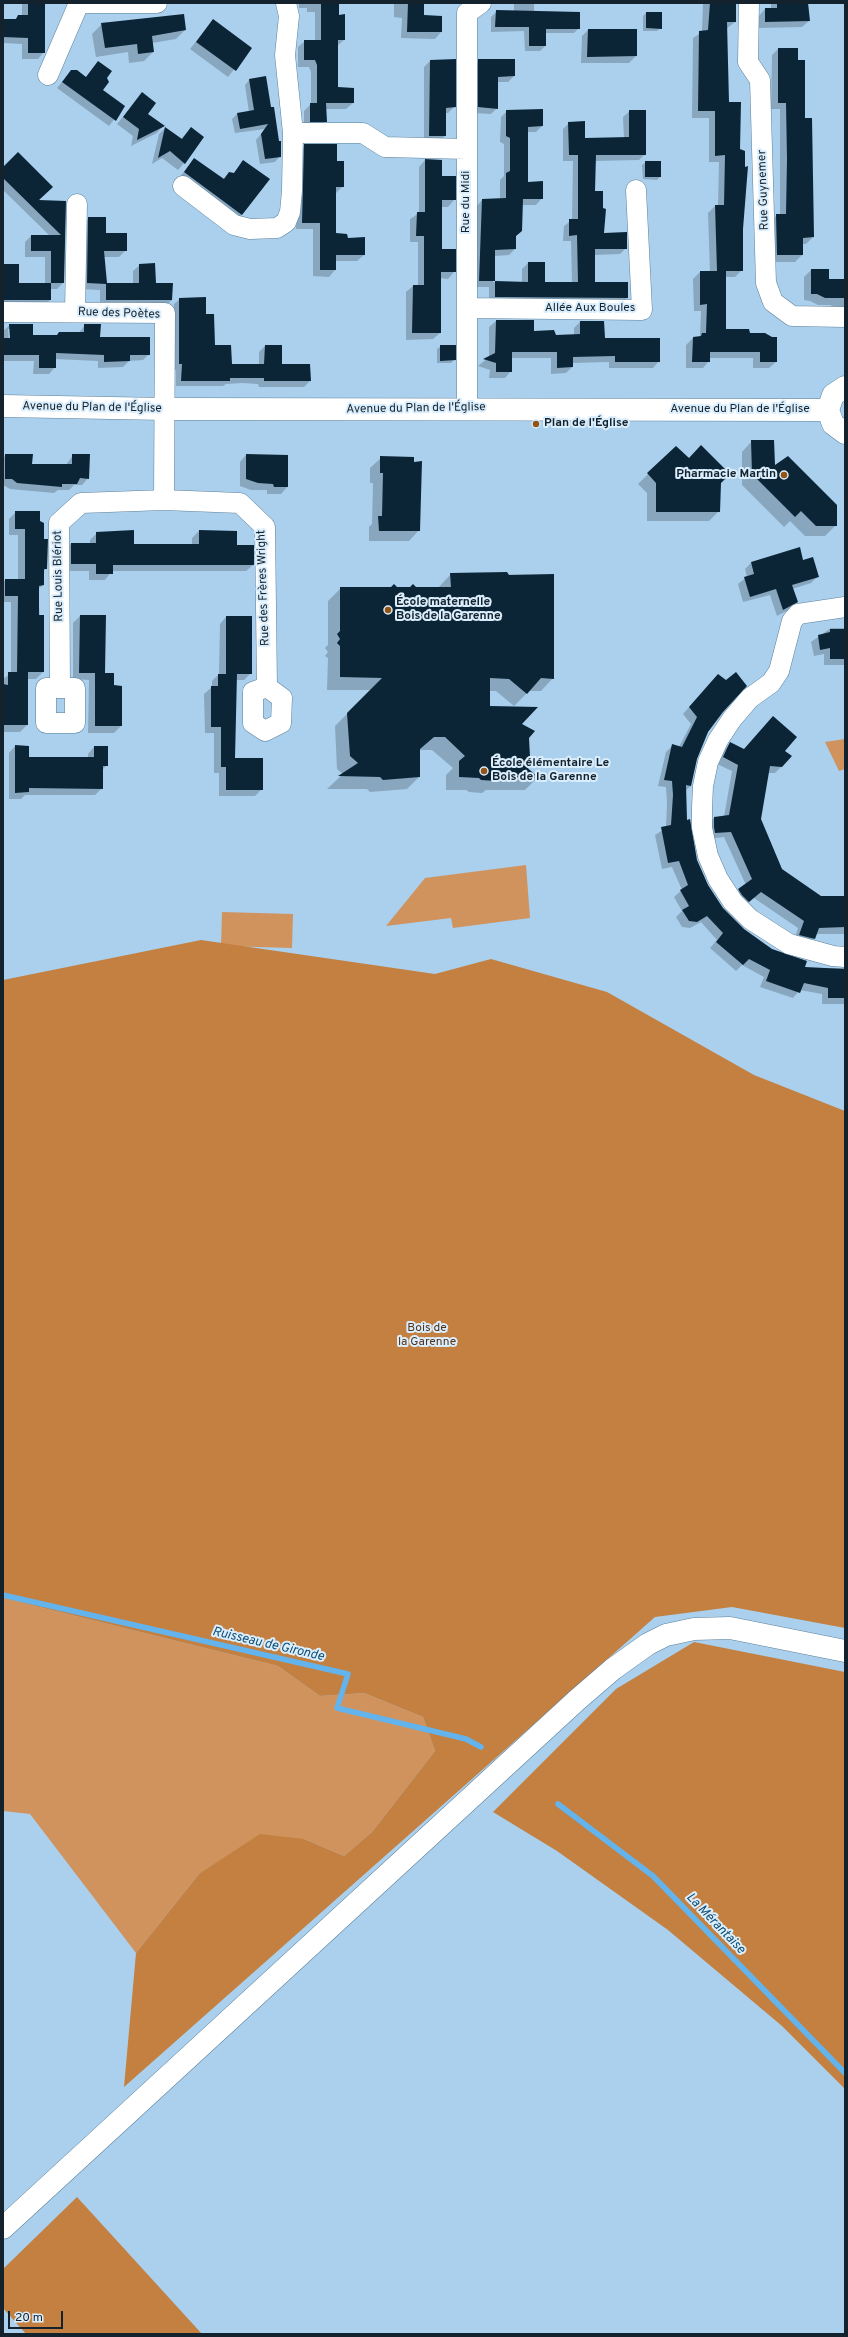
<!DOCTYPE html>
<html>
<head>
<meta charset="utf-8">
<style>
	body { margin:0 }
	#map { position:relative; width:848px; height:2337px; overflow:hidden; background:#aad0ed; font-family:Overpass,sans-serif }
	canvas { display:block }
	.frame { position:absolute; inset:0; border:4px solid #13222c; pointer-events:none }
	.scale { position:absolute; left:8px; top:2311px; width:55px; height:18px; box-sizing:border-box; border:2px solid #13222c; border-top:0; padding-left:5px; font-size:12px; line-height:14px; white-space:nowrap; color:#13222c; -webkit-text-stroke:3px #dbeefd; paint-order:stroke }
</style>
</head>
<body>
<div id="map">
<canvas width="848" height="2337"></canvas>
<div class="frame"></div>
<div class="scale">20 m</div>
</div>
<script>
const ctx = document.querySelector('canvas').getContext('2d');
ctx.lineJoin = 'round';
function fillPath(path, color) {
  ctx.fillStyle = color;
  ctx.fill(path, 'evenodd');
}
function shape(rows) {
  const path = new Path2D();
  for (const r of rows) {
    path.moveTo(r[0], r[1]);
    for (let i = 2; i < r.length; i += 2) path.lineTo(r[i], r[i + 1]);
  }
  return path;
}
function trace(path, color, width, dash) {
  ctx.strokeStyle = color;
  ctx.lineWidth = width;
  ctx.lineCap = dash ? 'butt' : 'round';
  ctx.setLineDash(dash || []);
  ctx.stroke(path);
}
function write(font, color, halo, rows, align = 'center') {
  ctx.font = font + ' Overpass,sans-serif';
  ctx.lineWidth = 4;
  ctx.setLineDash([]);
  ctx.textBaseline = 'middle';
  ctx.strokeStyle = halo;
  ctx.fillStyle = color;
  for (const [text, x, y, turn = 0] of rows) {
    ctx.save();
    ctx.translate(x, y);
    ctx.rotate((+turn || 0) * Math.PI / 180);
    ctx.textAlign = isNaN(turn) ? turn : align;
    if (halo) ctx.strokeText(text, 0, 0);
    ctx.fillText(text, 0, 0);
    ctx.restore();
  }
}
const green = shape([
	[845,739,845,769,839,771,825,742],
	[526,865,530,918,453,928,451,918,386,926,425,878],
	[222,912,293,914,292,948,221,946],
	[3,1598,278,1666,320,1696,364,1693,423,1717,435,1751,372,1832,344,1856,304,1839,199,1874,136,1953,30,1814,3,1811]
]);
const forest = shape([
	[201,940,435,974,491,959,607,992,754,1075,845,1111,845,1628,732,1607,655,1617,124,2087,136,1953,199,1874,260,1834,304,1839,344,1856,372,1832,435,1751,423,1717,364,1693,320,1696,278,1666,3,1598,3,980],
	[694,1642,845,1672,845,2089,782,2026,668,1930,557,1851,493,1812,616,1689],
	[77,2197,202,2334,26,2334,3,2308,3,2269]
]);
const shadow = shape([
	[22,3,44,3,44,52,38,59,22,59,22,44,3,43,3,20,14,20,19,16,22,16],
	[299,3,338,3,338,16,344,40,337,46,337,88,353,103,346,109,326,109,326,121,319,128,304,128,304,111,311,104,311,72,309,67,298,67,298,47,305,41,315,41,315,12,307,12,307,8,299,8],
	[394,3,423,3,423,16,441,32,435,39,401,38,402,18,394,17],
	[514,3,534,3,534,11,579,28,574,33,545,33,545,46,540,51,525,51,524,31,491,32,491,17,497,11,514,12],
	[703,3,735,3,735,22,726,29,728,103,739,150,742,270,735,277,725,277,725,330,749,334,776,362,769,368,753,368,753,358,709,358,709,361,703,368,686,368,686,345,693,338,700,337,701,311,694,311,693,279,700,272,710,272,708,213,715,206,718,206,719,162,709,162,709,118,692,118,693,38,702,32],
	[771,3,808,3,809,21,802,27,759,28,759,16,765,9,771,9],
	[646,13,661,28,657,31,643,31,643,16],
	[213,20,251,48,228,77,190,49],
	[102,24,185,30,176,39,152,43,153,52,144,61,129,63,128,52,96,57,92,34],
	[588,30,636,56,629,63,581,63,582,36],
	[778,49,797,61,813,237,806,244,802,244,802,255,795,262,770,262,770,222,777,215,780,215,780,109,771,109,772,55],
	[479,60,514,60,514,76,508,82,497,82,497,108,491,114,473,113,473,66],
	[430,61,454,107,448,113,445,113,445,136,438,142,424,142,424,67],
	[99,62,106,78,102,90,124,107,109,126,57,88,71,71,85,78],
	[265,77,280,156,275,162,260,164,256,140,265,129,235,133,232,119,238,113,249,112,245,85,250,79],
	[142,94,146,114,163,126,157,133,131,146,133,136,117,124],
	[507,111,542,126,536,132,527,132,527,183,542,198,536,205,522,205,521,231,515,237,515,249,509,255,494,256,493,282,522,283,522,269,528,263,544,283,572,283,571,241,563,241,564,226,572,220,573,161,563,161,563,129,569,123,584,139,624,138,623,117,630,111,645,154,639,160,595,161,594,192,602,209,603,234,626,248,620,254,594,255,594,283,627,298,621,304,489,303,489,287,473,287,476,207,482,200,500,199,500,180,504,176,504,144,500,142,501,117],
	[165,128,181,139,191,128,184,163,178,170,162,158,152,164,159,134],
	[305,146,336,162,343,186,336,193,335,234,347,239,364,255,357,261,335,261,335,270,329,277,313,276,313,229,296,229,298,152],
	[194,159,222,180,229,173,233,174,243,162,268,179,237,221,179,178],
	[425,160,441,177,454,200,448,207,441,207,441,250,454,250,454,272,448,279,440,278,440,333,433,339,406,340,406,292,413,286,418,286,418,242,410,242,410,219,419,213,419,167],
	[646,162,660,177,657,180,643,179,642,165],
	[3,168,37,201,65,202,63,283,57,289,50,289,50,300,44,306,3,306,3,265,18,284,45,284,45,257,25,257,25,242,31,236,50,236,3,190],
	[89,218,126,250,119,257,104,257,106,284,133,284,133,271,140,265,155,284,172,300,165,306,100,306,100,290,81,289,82,225],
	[811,270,828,280,845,280,845,308,832,308,831,305,818,305,810,301,804,300,804,277],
	[180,299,205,315,214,346,231,365,259,365,259,352,265,346,281,365,310,381,304,387,259,387,258,384,242,383,226,384,223,386,176,386,176,370,173,370,174,304],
	[496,321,533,321,533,332,555,336,574,335,574,328,580,322,604,339,659,361,653,368,609,368,609,362,572,363,572,367,566,373,551,374,551,358,511,358,511,371,505,378,489,378,490,370,478,366,489,357,489,327],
	[10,325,32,336,56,336,79,333,85,325,99,338,149,354,143,360,129,361,123,367,98,368,98,361,55,359,55,367,49,374,33,374,34,361,3,361,3,331],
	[8,329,10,329,11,343,9,343],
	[441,346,454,360,451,363,437,363,437,349],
	[752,441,774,467,836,525,825,536,805,536,790,521,784,527,742,485,742,452],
	[676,447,689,459,720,483,719,511,709,521,647,521,647,493,638,484],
	[6,455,31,465,66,465,73,455,88,478,82,485,74,485,69,490,58,490,54,493,10,489,3,485,3,458],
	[246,455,287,487,281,494,267,494,267,490,251,490,240,486,240,462],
	[381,458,419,530,409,541,369,541,369,527,372,524,373,483,370,483,370,468],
	[16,512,39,522,43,540,46,569,43,572,43,585,38,589,43,672,36,679,27,679,27,725,20,732,3,732,3,679,11,673,11,602,3,602,3,583,5,580,18,580,18,535,9,535,9,519],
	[199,531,236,532,236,546,253,565,246,571,112,571,105,580,89,580,89,571,64,571,64,551,71,544,90,544,90,540,97,533,133,545,192,545,192,538],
	[803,561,817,577,811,583,792,589,797,602,790,609,777,616,770,595,743,602,738,584,747,577,745,569,751,563],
	[451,574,553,575,553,678,541,691,529,691,514,706,496,691,489,691,489,707,521,724,528,738,521,764,537,778,525,790,486,790,482,793,469,792,466,790,446,790,446,775,453,768,432,750,420,750,419,777,407,789,370,792,367,789,327,789,343,774,337,769,335,726,371,690,327,690,328,658,325,656,328,652,325,648,328,645,328,601,341,588,438,588],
	[80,616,104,674,113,686,121,726,114,733,88,733,89,680,73,679,73,623],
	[226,617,251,673,244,680,236,680,234,759,262,789,255,796,219,796,219,773,214,773,214,733,205,733,204,694,212,687,212,681,219,674,220,624],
	[831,628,845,628,845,665,824,665,824,654,814,656,811,642],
	[712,681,722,711,707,732,696,759,691,786,685,791,686,821,696,859,707,884,723,909,743,929,771,950,804,968,845,968,845,1004,822,1004,822,994,800,990,793,998,760,987,764,977,742,965,736,971,710,948,717,940,701,922,690,928,682,927,676,917,682,911,674,897,682,890,672,867,662,869,655,835,666,828,667,802,666,787,658,786,666,752,673,745,679,747,691,724,683,714],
	[730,744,744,750,784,751,781,767,775,773,768,773,760,819,781,869,821,897,845,896,845,934,816,934,808,945,794,941,798,928,754,898,742,907,733,896,746,885,724,837,709,839,708,824,714,818,724,817,732,771,717,764,724,750],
	[15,746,28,758,88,758,88,754,94,747,107,765,102,770,102,788,95,795,25,795,21,799,9,799,9,753]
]);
const stream = shape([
	[3,1595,348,1674,337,1708,466,1739,481,1747],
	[558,1804,653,1876,845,2073]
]);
const building = shape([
	[28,3,45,3,45,53,28,53,28,38,3,37,3,19,16,19,18,15,28,15],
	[321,3,339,3,339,15,345,14,345,40,338,40,338,87,354,88,354,103,317,103,317,65,315,60,304,60,304,40,321,40],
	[408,3,424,3,424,15,442,16,442,32,407,32],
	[710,3,736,3,736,22,727,22,729,102,741,102,740,149,745,151,745,167,748,166,743,229,743,271,726,271,726,329,749,329,750,333,765,333,772,337,777,337,777,362,760,362,760,352,710,352,710,362,692,362,693,337,701,336,702,333,706,333,707,304,700,305,700,271,721,271,717,271,715,205,724,205,725,155,715,156,715,111,698,111,699,31,708,30],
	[777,3,808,3,810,21,765,22,765,8,777,8],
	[496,10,580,12,580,29,546,29,546,46,529,46,529,27,495,27],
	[646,12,662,12,662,29,646,28],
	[184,14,186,30,152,36,154,52,138,54,137,44,105,48,101,23],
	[213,19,252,48,236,71,196,42],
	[588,29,637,29,637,56,587,57],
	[778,48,798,48,798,60,805,60,805,118,812,118,814,237,803,238,803,255,777,255,776,214,786,214,787,159,786,103,778,103],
	[456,59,456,107,446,108,446,136,429,136,430,60],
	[478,59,515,59,515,76,498,77,498,109,478,107],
	[98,61,112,71,107,78,109,82,103,90,125,106,116,121,62,82,71,70,77,70,86,77],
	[266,76,271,107,274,107,279,141,281,141,281,157,265,159,261,134,268,124,240,129,237,113,254,110,249,79],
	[142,92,156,103,148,114,165,126,137,140,139,129,123,117],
	[310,103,326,103,327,122,310,122],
	[543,109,543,126,528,127,528,182,543,181,543,199,523,199,522,231,516,236,516,249,495,250,495,281,479,281,482,199,506,198,506,173,510,171,510,138,506,136,506,110],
	[629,110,646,110,646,155,596,155,595,191,603,191,603,208,606,209,604,233,627,232,627,249,595,249,595,282,628,282,628,298,495,297,495,281,528,282,528,262,545,262,545,282,578,282,577,235,569,236,569,219,578,219,578,155,569,155,568,122,585,121,585,138,629,137],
	[165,127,182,139,191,127,204,137,185,164,170,151,158,158],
	[304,144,337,144,337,161,344,161,344,187,336,187,336,233,347,234,348,238,365,237,365,255,336,255,336,270,320,270,320,223,302,223],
	[18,152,53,187,39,200,66,201,64,283,51,283,51,300,3,300,3,264,19,264,19,283,51,283,51,251,31,251,31,235,61,235,3,178,3,167],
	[194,158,224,179,229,172,234,173,243,160,270,179,242,215,184,172],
	[425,159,442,160,442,176,456,176,456,200,442,200,442,249,456,249,456,272,441,272,441,333,412,333,413,285,424,285,424,236,416,236,417,212,425,212],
	[645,161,661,161,661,177,645,177],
	[88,217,106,217,106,233,127,233,127,251,104,251,107,283,139,283,139,264,155,263,156,283,173,283,172,300,106,300,106,284,87,283],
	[811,269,829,269,829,279,845,279,845,298,825,298,817,294,811,294],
	[206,297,206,314,214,314,215,345,231,345,232,364,264,364,265,345,282,345,282,364,310,364,311,381,264,381,264,378,230,378,230,381,181,381,182,364,179,364,179,298],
	[496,320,534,320,534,331,554,330,556,335,580,334,580,321,604,321,605,338,660,338,660,362,615,362,615,356,573,357,573,367,557,368,557,352,512,352,512,372,496,372,496,363,483,359,495,353],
	[9,324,33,324,33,335,57,335,59,332,84,332,84,324,101,324,100,337,150,337,150,355,130,355,130,361,104,362,104,355,56,353,56,368,39,368,39,355,3,355,3,338,10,338],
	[440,345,456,345,456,360,440,361],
	[751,440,774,440,775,465,788,456,837,505,837,526,816,526,801,511,795,517,752,474],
	[701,445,730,474,721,483,720,512,656,512,656,483,647,473,676,446,689,458],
	[5,454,33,454,32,464,72,464,72,454,90,454,89,479,80,478,77,484,62,484,62,487,17,483,12,479,5,479],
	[246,454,288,455,288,487,274,487,273,484,258,483,246,479],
	[380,456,414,457,414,462,422,461,420,531,379,531,378,516,382,516,383,473,380,473],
	[15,511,40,511,40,521,44,523,44,539,48,539,47,569,44,569,44,585,39,586,39,615,44,615,44,672,28,672,28,725,3,725,3,684,8,685,8,672,17,672,18,596,5,596,5,579,25,579,25,529,15,529],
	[134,530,134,544,199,544,199,530,237,531,237,545,254,545,254,565,113,565,113,574,96,574,96,564,71,564,71,543,96,543,96,532],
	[800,547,803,560,813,557,819,577,792,585,798,602,783,610,776,589,750,597,744,577,754,574,751,562],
	[507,572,509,575,554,574,554,679,541,678,527,694,509,679,490,678,490,706,538,707,522,724,535,731,529,738,530,757,523,764,539,778,500,778,496,781,481,780,479,778,459,777,459,761,465,756,445,737,434,737,420,749,420,777,383,780,380,777,338,776,358,763,350,756,347,713,382,678,340,677,340,646,337,643,340,639,337,634,340,631,340,587,391,587,394,584,397,587,410,587,413,584,416,587,451,587,450,573],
	[80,615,106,615,105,673,114,673,114,685,122,686,122,726,95,726,95,673,79,673],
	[226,616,252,616,252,674,237,674,235,758,263,758,263,790,226,790,226,767,221,767,221,727,211,727,211,686,218,686,218,674,226,674],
	[830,629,845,629,845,659,830,659,830,648,820,650,818,635,830,632],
	[736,672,747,686,723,712,708,732,697,759,691,786,686,785,687,820,690,819,697,860,708,885,723,908,744,929,772,949,807,961,805,967,845,969,845,998,828,998,828,988,804,983,800,993,766,981,770,970,749,959,743,965,716,942,723,933,707,916,697,922,689,921,682,910,689,906,680,890,688,885,679,861,668,863,661,827,671,825,673,795,672,781,664,780,672,744,682,747,697,717,689,707,718,674,726,680],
	[773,716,797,737,785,751,792,756,782,767,770,766,761,819,782,869,821,896,845,896,845,927,819,928,815,939,799,935,804,921,761,892,749,902,742,895,738,889,752,879,731,832,715,833,714,827,714,817,729,815,738,765,723,757,728,746,730,742,744,749],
	[15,745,29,746,29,757,94,757,94,746,108,746,108,766,103,766,103,789,29,788,29,792,15,793]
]);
const minor = shape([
	[749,3,748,62,760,80,766,283,773,302,792,316,845,317],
	[48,75,79,3,157,3],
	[293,133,363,133,385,147,467,149],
	[183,186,234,225,250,229,277,228,286,222,290,212,292,191,293,133,285,55,289,16,286,3],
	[467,308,642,310,636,190],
	[3,312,165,313,164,500,81,503,59,523,60,688],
	[75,312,77,204],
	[467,408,467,13,481,3],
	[164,500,240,503,265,527,267,687,253,692,253,723,265,731,281,723,282,698,267,687],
	[845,607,798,614,792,621,779,671,771,683,750,698,732,719,718,740,708,762,703,786,702,808,702,828,708,856,718,879,733,902,750,919,789,944,833,956,845,957],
	[46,688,75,688,75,723,46,723,46,688]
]);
const tertiary = shape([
	[845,387,833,395,828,410,833,424,845,433],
	[3,406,165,409,828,410]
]);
const secondary = shape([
	[3,2228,577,1700,613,1669,648,1644,666,1635,694,1629,730,1628,845,1651]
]);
const markers = [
	[536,424,4,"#915616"],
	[784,475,4,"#915616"],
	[388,610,4,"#915616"],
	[484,771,4,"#915616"]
];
const streetNames = [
	["Rue Guynemer",764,190,-92],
	["Rue du Midi",467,202,-90],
	["Allée Aux Boules",590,309],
	["Rue des Poètes",119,314,2],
	["Avenue du Plan de l'Église",92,408,1],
	["Avenue du Plan de l'Église",416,409,-1],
	["Avenue du Plan de l'Église",740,410],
	["Rue Louis Blériot",59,576,-91],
	["Rue des Frères Wright",264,588,-92]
];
const poiNames = [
	["Plan de l'Église",544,424],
	["Pharmacie Martin",776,475,"right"],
	["École maternelle",396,603],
	["Bois de la Garenne",396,617],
	["École élémentaire Le",492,764],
	["Bois de la Garenne",492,778]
];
const parkNames = [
	["Bois de",427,1329],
	["la Garenne",427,1343]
];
const waterNames = [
	["Ruisseau de Gironde",268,1645,13],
	["La Mérantaise",715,1924,46]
];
fillPath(green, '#d0935e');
fillPath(forest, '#c38041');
fillPath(shadow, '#0003');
trace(stream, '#63b3ec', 5.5);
fillPath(building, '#0b2537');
trace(minor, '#5d809b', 21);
trace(tertiary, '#5d809b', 23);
trace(secondary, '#5d809b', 23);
trace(minor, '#fff', 20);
trace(tertiary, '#fff', 22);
trace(secondary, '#fff', 22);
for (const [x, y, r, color] of markers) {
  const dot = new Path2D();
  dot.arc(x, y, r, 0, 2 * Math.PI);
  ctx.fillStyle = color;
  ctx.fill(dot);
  trace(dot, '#dbeefd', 1.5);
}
write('12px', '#13222c', '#dbeefd', streetNames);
write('bold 12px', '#13222c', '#dbeefd', poiNames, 'left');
write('12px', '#503318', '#dbeefd', parkNames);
write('italic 13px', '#0e4c72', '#dbeefd', waterNames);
</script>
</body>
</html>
